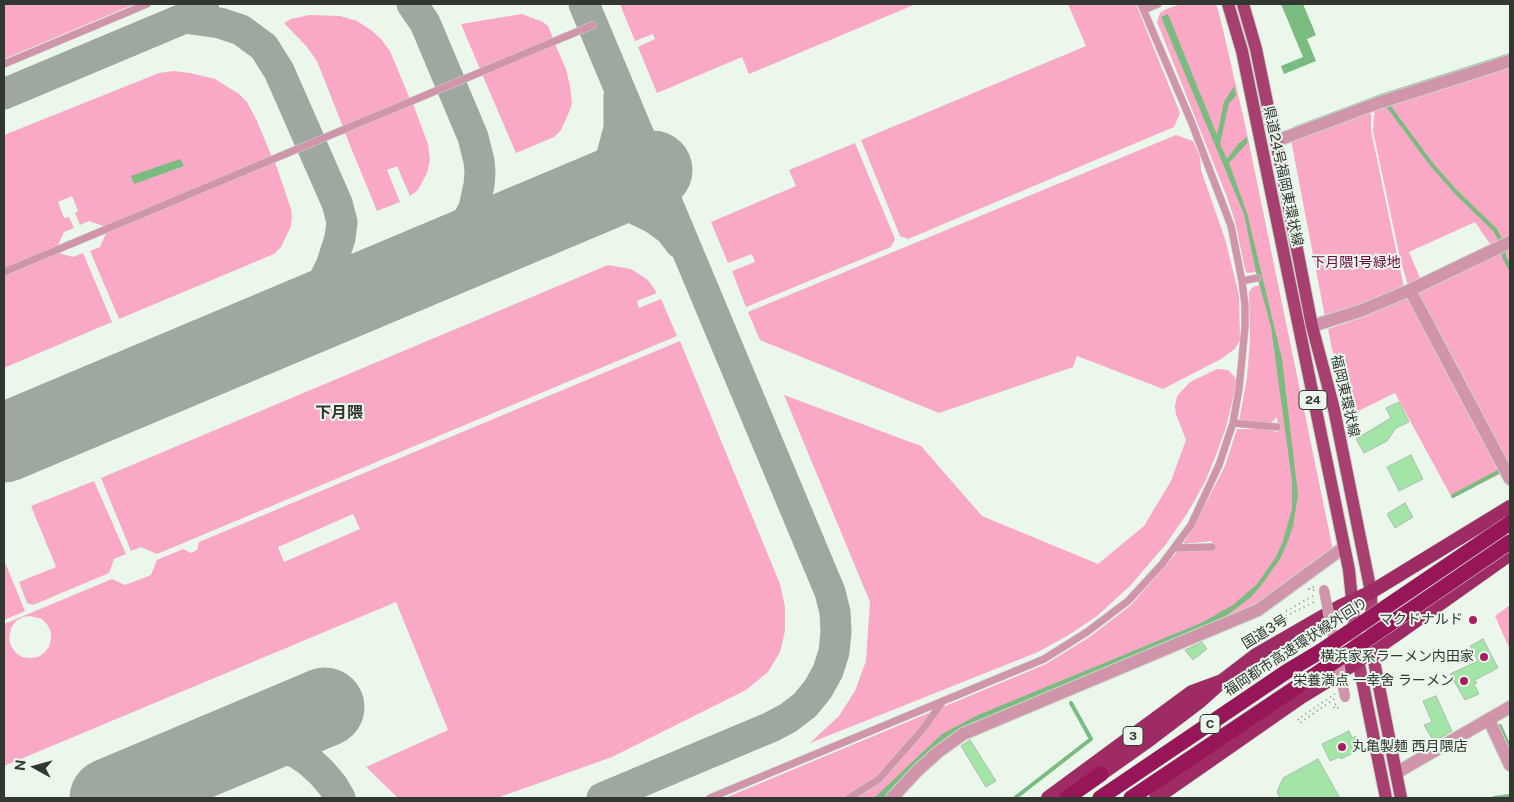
<!DOCTYPE html>
<html>
<head>
<meta charset="utf-8">
<style>
	body { margin:0 }
	#map { position:relative; width:1514px; height:802px; overflow:hidden; background:#ebf7eb; font-family:"Public Sans",sans-serif }
	canvas { display:block }
	.frame { position:absolute; inset:0; border:5px solid #323732; pointer-events:none }
	.north { position:absolute; left:10px; top:742px; width:50px; height:50px; -webkit-text-stroke:4px #ebf7eb; paint-order:stroke; rotate:277deg; font-size:14px; font-weight:700; line-height:20px; text-align:center; color:#323732 }
	.north::after { content:''; display:block; margin:auto; width:18px; height:22px; background:#323732; clip-path:polygon(50% 0,100% 100%,50% 72%,0 100%) }
</style>
</head>
<body>
<div id="map">
<canvas width="1514" height="802"></canvas>
<div class="frame"></div>
<div class="north">N</div>
</div>
<script>
const ctx = document.querySelector('canvas').getContext('2d');
ctx.lineJoin = 'round';
function fillPath(path, color) {
  ctx.fillStyle = color;
  ctx.fill(path, 'evenodd');
}
function shape(rows) {
  const path = new Path2D();
  for (const r of rows) {
    path.moveTo(r[0], r[1]);
    for (let i = 2; i < r.length; i += 2) path.lineTo(r[i], r[i + 1]);
  }
  return path;
}
function trace(path, color, width, dash) {
  ctx.strokeStyle = color;
  ctx.lineWidth = width;
  ctx.lineCap = dash ? 'butt' : 'round';
  ctx.setLineDash(dash || []);
  ctx.stroke(path);
}
function write(font, color, halo, rows, align = 'center') {
  ctx.font = font + ' "Public Sans","Noto Sans JP",sans-serif';
  ctx.lineWidth = 4;
  ctx.setLineDash([]);
  ctx.textBaseline = 'middle';
  ctx.strokeStyle = halo;
  ctx.fillStyle = color;
  for (const [text, x, y, turn = 0] of rows) {
    ctx.save();
    ctx.translate(x, y);
    ctx.rotate((+turn || 0) * Math.PI / 180);
    ctx.textAlign = isNaN(turn) ? turn : align;
    if (halo) ctx.strokeText(text, 0, 0);
    ctx.fillText(text, 0, 0);
    ctx.restore();
  }
}
const green = shape([
	[4,4,135,4,4,59],
	[620,4,916,4,749,74,742,57,657,93,638,47,655,39,653,34,635,41],
	[1068,4,1136,4,1180,113,1174,127,908,239,900,236,861,140,1086,46],
	[1181,4,1216,4,1219,13,1245,124,1333,550,1247,611,925,758,884,798,725,798,1046,664,1091,636,1131,605,1178,551,1213,550,1212,541,1183,544,1195,524,1225,466,1237,429,1263,429,1278,432,1277,417,1271,423,1239,421,1247,378,1250,340,1249,292,1253,287,1259,285,1256,272,1247,273,1245,269,1235,221,1227,197,1157,22,1160,13,1166,9],
	[522,14,543,22,548,26,553,38,480,69,461,24],
	[309,15,340,16,357,21,371,30,381,39,390,51,410,99,343,127,317,61,307,47,284,23,291,19],
	[555,44,566,69,570,86,572,103,570,110,561,130,554,137,516,153,482,74],
	[1510,63,1510,236,1490,244,1475,222,1409,252,1420,278,1408,285,1400,258,1373,131,1375,106],
	[174,71,190,73,215,79,239,94,247,102,257,121,272,157,106,227,89,221,80,225,75,213,78,211,72,196,58,202,64,218,69,217,74,228,64,232,57,247,4,269,4,135,159,73],
	[413,104,428,144,430,160,427,173,418,190,410,196,397,166,387,170,400,202,377,211,345,133],
	[1366,110,1371,114,1371,131,1404,288,1362,307,1325,317,1291,140],
	[1176,135,1193,141,1200,157,1201,170,1226,242,1239,296,1240,340,1235,349,1221,359,1163,389,1077,356,1073,367,939,413,760,340,748,312],
	[855,143,895,239,891,247,746,307,732,271,755,262,752,254,728,263,711,222,796,186,789,170],
	[275,162,291,209,292,216,291,226,281,247,274,254,119,319,90,251,100,247,106,233],
	[1510,247,1510,468,1416,293],
	[59,253,73,257,83,253,112,322,4,368,4,276],
	[608,265,631,269,648,280,657,293,637,301,639,308,661,299,677,336,157,554,141,547,131,551,101,478],
	[1403,298,1409,298,1502,473,1452,498,1395,393,1346,417,1328,329,1364,317],
	[680,341,780,584,785,607,785,631,780,652,768,672,746,690,612,757,497,798,398,798,366,767,448,730,396,602,4,766,4,624,112,579,125,585,151,575,157,560,183,549,191,553,197,550,199,542],
	[353,514,360,529,284,562,278,547],
	[30,616,42,619,47,624,51,632,51,639,49,647,44,653,38,657,30,658,22,657,16,653,11,646,9,639,11,628,16,621,23,617],
	[1217,369,1228,370,1234,376,1237,382,1226,427,1216,455,1205,482,1188,512,1166,544,1130,586,1097,616,1067,636,1038,652,810,743,839,716,855,691,866,661,870,602,784,395,921,446,982,516,1098,564,1144,526,1171,481,1186,440,1176,414,1175,407,1177,396,1190,382],
	[94,481,126,554,114,559,109,573,33,605,27,603,19,582,56,567,31,506],
	[4,560,25,611,4,620],
	[1510,605,1510,650,1495,616]
]);
const water = shape([
	[1281,4,1303,4,1316,35,1307,39,1316,61,1284,74,1281,66,1303,57],
	[1168,14,1217,135,1224,102,1234,86,1236,96,1229,103,1220,144,1227,159,1239,143,1247,137,1247,140,1248,142,1229,163,1247,213,1282,359,1298,495,1293,526,1288,541,1280,559,1260,587,1250,598,1222,619,981,721,947,737,884,798,874,798,942,734,978,715,1201,623,1233,605,1257,584,1276,557,1283,541,1292,509,1292,481,1271,327,1256,272,1244,214,1161,17],
	[1510,53,1510,58,1293,130,1293,127,1381,94],
	[180,159,184,166,134,184,131,176]
]);
const stream = shape([
	[1386,103,1432,165,1456,192,1495,230,1500,239,1505,259,1510,268],
	[1453,496,1498,472],
	[1500,726,1510,749],
	[1015,798,1091,739,1071,703],
	[1494,798,1510,796]
]);
const taxiway = shape([
	[412,4,425,23,473,137,479,161,480,173,479,185,474,208,463,230,448,249,439,257,418,269],
	[584,4,830,592,835,612,836,632,834,652,828,671,818,689,805,705,788,718,771,727,602,798],
	[184,18,220,23,241,30,264,47,279,71,337,203,342,222,340,238,331,266,320,288,307,306,287,324],
	[4,94,204,10],
	[572,204,601,201,629,206,655,219,670,230,680,243],
	[572,204,586,193,599,179,612,155,619,128,619,96],
	[228,748,262,745,280,747,297,753,309,761,322,773,333,786,340,798]
]);
const runway = shape([
	[4,443,653,170],
	[109,798,325,707]
]);
const building = shape([
	[1399,402,1409,422,1396,428,1387,441,1364,453,1356,439,1391,418,1386,408,1399,402],
	[1411,455,1423,479,1399,491,1387,467,1411,455],
	[1405,503,1413,517,1395,528,1387,514,1405,503],
	[1483,639,1498,668,1475,680,1477,683,1474,684,1479,694,1465,700,1450,674,1478,661,1470,646,1483,639],
	[1202,642,1207,649,1193,660,1185,650,1202,642],
	[1436,696,1452,731,1434,742,1424,725,1432,722,1423,701,1436,696],
	[1349,731,1352,738,1355,736,1361,749,1341,759,1339,757,1330,761,1322,744,1349,731],
	[970,740,996,781,986,787,961,746,970,740],
	[1318,759,1340,798,1280,798,1277,792,1283,778,1318,759]
]);
const path = shape([
	[1314,590,1312,591,1309,589,1315,586],
	[1313,596,1281,614,1282,618,1316,601],
	[1334,699,1300,723,1298,719,1335,694],
	[1336,704,1333,706,1335,709,1342,706]
]);
const service = shape([
	[1144,10,1158,4],
	[4,64,147,4],
	[4,272,593,25],
	[1242,281,1257,278],
	[1233,423,1277,427],
	[1174,548,1212,547],
	[710,798,1044,659,1087,632,1128,601,1162,564,1191,525,1219,465,1233,423,1239,389,1245,327,1245,305,1242,281,1231,226,1191,121,1141,4],
	[849,798,879,779,923,729,943,701]
]);
const minor = shape([
	[1276,141,1378,103,1510,61],
	[1408,291,1412,294,1510,479],
	[1312,326,1360,311,1408,291,1510,242],
	[1489,720,1510,765],
	[1396,773,1510,707],
	[892,798,917,771,938,752,963,734,1258,610,1343,548]
]);
const primary = shape([
	[1228,4,1242,51,1349,570,1358,660,1386,798],
	[1243,4,1256,49,1271,122,1276,141,1312,326,1334,409,1371,592,1372,651,1401,798]
]);
const trunk = shape([
	[1101,774,1149,740,1199,702,1218,685],
	[1048,798,1192,692,1222,681,1256,655,1341,606,1371,592,1510,507],
	[1156,798,1301,697,1337,675,1397,634,1510,554]
]);
const motorway = shape([
	[1067,798,1101,774],
	[1100,798,1286,672,1321,651],
	[1131,798,1331,664]
]);
const pedestrianBridge = shape([
	[1324,590,1345,697]
]);
const motorwayBridge = shape([
	[1321,651,1510,523],
	[1331,664,1510,542]
]);
const markers = [
	[1473,620,5,"#a71e65"],
	[1484,657,5,"#a71e65"],
	[1464,681,5,"#a71e65"],
	[1342,747,5,"#a71e65"]
];
const shields = [
	[1313,400,28],
	[1210,724,20],
	[1133,736,20]
];
const shieldNames = [
	["24",1313,400],
	["C",1210,724],
	["3",1133,736]
];
const streetNames = [
	["県道24号福岡東環状線",1283,176,78],
	["福岡東環状線",1345,396,77],
	["国道3号",1265,632,-32],
	["福岡都市高速環状線外回り",1296,647,-33]
];
const parkNames = [
	["下月隈1号緑地",1356,263]
];
const poiNames = [
	["マクドナルド",1463,620],
	["横浜家系ラーメン内田家",1474,657],
	["栄養満点 一幸舍 ラーメン",1454,681],
	["丸亀製麺 西月隈店",1352,747,"left"]
];
const quarterNames = [
	["下月隈",339,413]
];
fillPath(green, '#f9a8c6');
fillPath(water, '#7abc80');
trace(stream, '#7abc80', 4);
trace(taxiway, '#9ea89e', 31);
trace(runway, '#9ea89e', 79);
fillPath(building, '#a2e5a7');
trace(building, '#b0bbb0', 1);
trace(service, '#cad4ca', 8);
trace(minor, '#cad4ca', 14);
trace(primary, '#cad4ca', 14);
trace(trunk, '#cad4ca', 15);
trace(motorway, '#cad4ca', 16);
trace(path, '#8c948c', 2, [1, 4]);
trace(service, '#d095aa', 7);
trace(minor, '#d095aa', 12);
trace(primary, '#a7406e', 12);
trace(trunk, '#9e2b64', 14);
trace(motorway, '#961659', 15);
trace(pedestrianBridge, '#cad4ca', 11, []);
trace(motorwayBridge, '#cad4ca', 16, []);
trace(pedestrianBridge, '#d095aa', 10);
trace(motorwayBridge, '#961659', 15);
for (const [x, y, r, color] of markers) {
  const dot = new Path2D();
  dot.arc(x, y, r, 0, 2 * Math.PI);
  ctx.fillStyle = color;
  ctx.fill(dot);
  trace(dot, '#ebf7eb', 2);
}
for (const [x, y, w] of shields) {
  const box = new Path2D();
  box.roundRect(x - w / 2, y - 9.5, w, 19, 4);
  ctx.fillStyle = '#ebf7eb';
  ctx.fill(box);
  trace(box, '#323732', 1);
}
write('bold 12px', '#323732', null, shieldNames);
write('14px', '#323732', '#ebf7eb', streetNames);
write('14px', '#6d063e', '#ebf7eb', parkNames);
write('14px', '#323732', '#ebf7eb', poiNames, 'right');
write('bold 16px', '#323732', '#ebf7eb', quarterNames);
</script>
</body>
</html>
